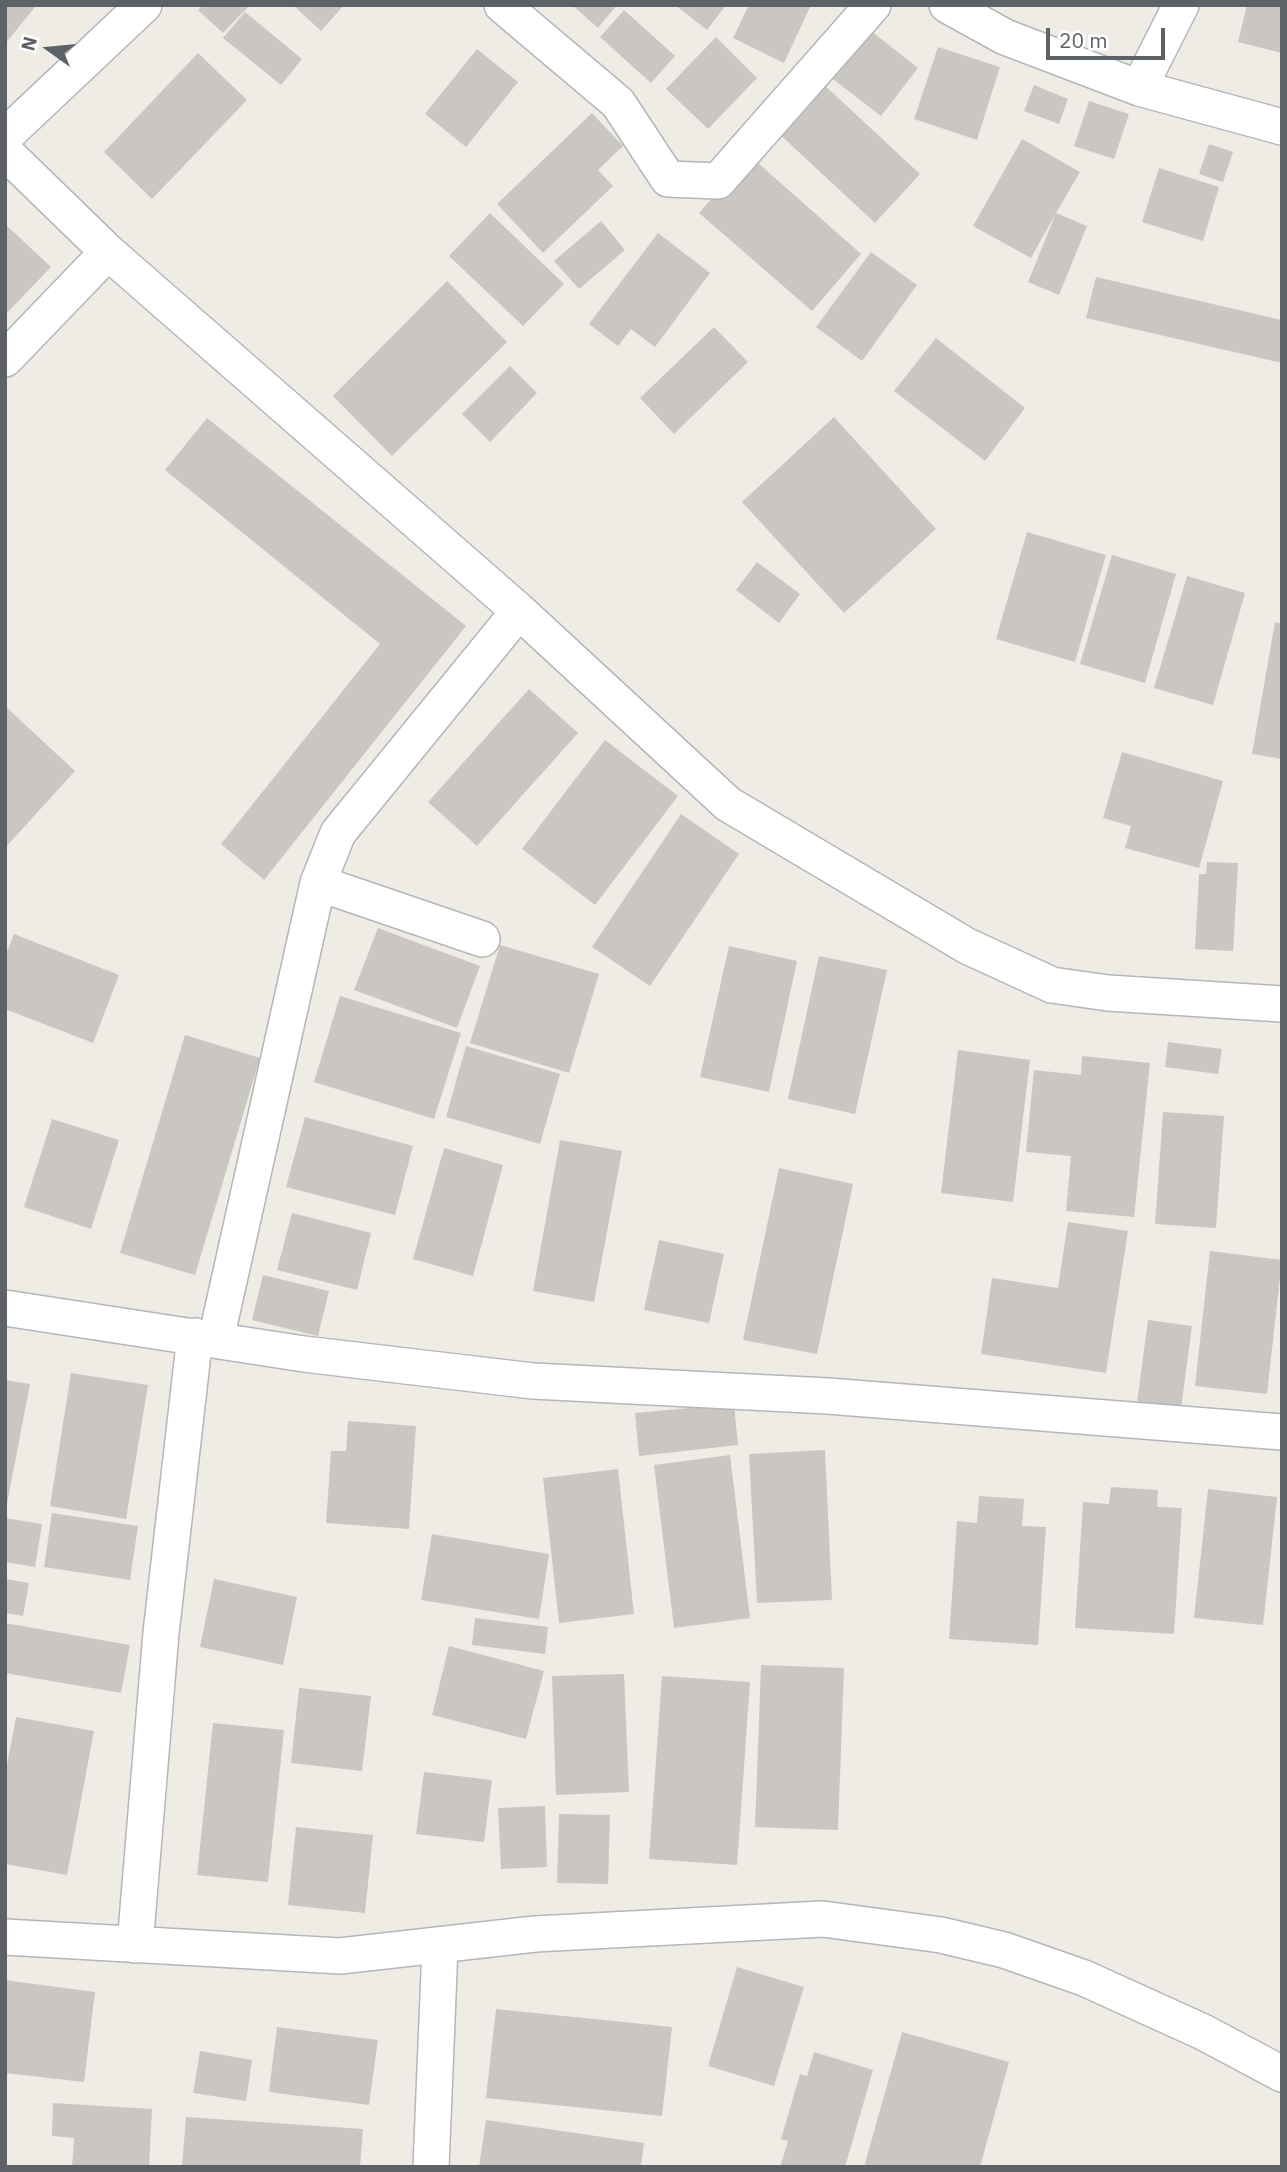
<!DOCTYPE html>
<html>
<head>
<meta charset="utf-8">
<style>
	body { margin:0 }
	#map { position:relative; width:1287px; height:2172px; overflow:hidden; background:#efece6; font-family:"IBM Plex Sans",sans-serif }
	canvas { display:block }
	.frame { position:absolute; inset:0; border:7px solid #5d6266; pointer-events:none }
	.north { position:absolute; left:14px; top:14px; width:70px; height:70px; -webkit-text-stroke:5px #fff; paint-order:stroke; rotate:285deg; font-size:19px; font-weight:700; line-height:28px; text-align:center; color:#5d6266 }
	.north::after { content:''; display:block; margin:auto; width:24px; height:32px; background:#5d6266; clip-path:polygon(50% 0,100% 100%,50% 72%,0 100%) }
	.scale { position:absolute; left:1046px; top:28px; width:119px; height:32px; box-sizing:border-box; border:4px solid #5d6266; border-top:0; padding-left:9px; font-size:21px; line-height:24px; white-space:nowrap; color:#5d6266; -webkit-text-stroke:5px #fff; paint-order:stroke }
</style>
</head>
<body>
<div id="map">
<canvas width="1287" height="2172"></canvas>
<div class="frame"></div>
<div class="north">N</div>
<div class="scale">20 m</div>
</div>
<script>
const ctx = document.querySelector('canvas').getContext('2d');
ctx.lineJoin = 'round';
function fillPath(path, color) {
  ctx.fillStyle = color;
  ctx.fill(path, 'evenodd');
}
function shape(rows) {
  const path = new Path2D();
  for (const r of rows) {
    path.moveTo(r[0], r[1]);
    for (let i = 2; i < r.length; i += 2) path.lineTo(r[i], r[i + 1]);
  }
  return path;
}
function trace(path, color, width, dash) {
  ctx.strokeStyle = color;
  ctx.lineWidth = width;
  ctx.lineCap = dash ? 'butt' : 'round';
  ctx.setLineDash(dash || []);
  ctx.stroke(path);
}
const building = shape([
	[5,5,35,7,5,44],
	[203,5,250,5,223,33,198,10],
	[293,5,344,5,321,31],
	[572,5,617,5,598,28],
	[675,5,726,5,707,30],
	[749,5,811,5,784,63,733,38],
	[1247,5,1282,5,1282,53,1238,42],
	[624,10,675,56,651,83,600,37],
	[245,12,302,59,281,85,223,38],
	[866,27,918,68,881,116,829,76],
	[716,37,757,78,708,129,666,89],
	[938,47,1000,67,977,140,914,119],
	[477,49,518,82,466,147,425,114],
	[198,53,247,100,152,199,104,152],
	[820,81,920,174,875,223,775,130],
	[1034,85,1068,99,1059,124,1024,111],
	[1089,101,1129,114,1114,159,1074,146],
	[592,113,623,146,598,170,613,186,543,253,497,204],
	[1022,139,1080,172,1056,213,1087,226,1059,295,1028,282,1056,213,1031,258,973,226],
	[1209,144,1233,152,1223,182,1199,174],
	[749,155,861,254,812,311,699,213],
	[1159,168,1219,187,1203,241,1142,222],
	[490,213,564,284,523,326,449,256],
	[601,221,625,250,579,289,554,261],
	[5,224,51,267,5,315],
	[658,233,710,273,655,347,631,329,618,346,589,324],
	[871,252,917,285,862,361,816,327],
	[1096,277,1282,320,1282,363,1086,318],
	[447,281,507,342,392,456,333,396],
	[714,327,748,362,674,434,640,398],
	[936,338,1025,408,985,461,894,391],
	[510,366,537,393,490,442,462,414],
	[834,417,936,529,844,613,742,502],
	[207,418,466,626,264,880,221,844,380,644,165,470],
	[1027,532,1106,555,1075,662,996,639],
	[1112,555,1176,574,1145,683,1080,664],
	[757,562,800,594,779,623,736,590],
	[1187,576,1245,593,1213,705,1154,688],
	[1275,622,1282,624,1282,759,1252,754],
	[529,689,578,733,477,846,428,802],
	[5,706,75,771,5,848],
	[605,740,678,796,595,905,522,849],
	[1122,752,1223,781,1199,868,1125,848,1131,826,1103,818],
	[681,814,739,854,650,986,592,947],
	[1207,862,1238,863,1233,951,1195,949,1199,874,1206,874],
	[378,928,480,966,457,1028,354,990],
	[14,934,119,975,93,1043,5,1009,5,957],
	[500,945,599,974,569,1073,470,1043],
	[729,946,797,961,769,1092,700,1077],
	[819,956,887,970,855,1114,788,1099],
	[340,996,461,1033,434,1119,314,1082],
	[185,1035,260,1058,195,1275,120,1253],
	[1168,1042,1222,1049,1218,1074,1165,1067],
	[466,1046,560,1074,540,1144,446,1117],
	[958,1050,1030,1060,1013,1202,941,1193],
	[1082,1056,1150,1063,1134,1217,1066,1211,1071,1156,1026,1152,1034,1070,1081,1075],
	[1163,1112,1224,1116,1216,1228,1155,1224],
	[305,1117,413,1146,395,1215,286,1187],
	[52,1119,119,1140,91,1229,24,1207],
	[560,1140,622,1151,594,1302,533,1291],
	[444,1148,503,1165,473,1276,413,1259],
	[779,1168,853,1184,817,1354,743,1340],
	[292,1213,371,1233,357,1290,277,1270],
	[1068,1222,1128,1231,1106,1373,981,1354,992,1278,1058,1288],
	[659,1240,724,1254,709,1323,644,1310],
	[1210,1251,1282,1260,1267,1394,1195,1386],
	[263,1275,329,1291,318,1336,252,1320],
	[1148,1320,1192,1326,1181,1409,1137,1403],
	[71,1373,148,1385,126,1519,50,1506],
	[5,1380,30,1384,7,1504,5,1504],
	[734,1404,738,1445,639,1456,635,1413],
	[348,1421,416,1426,409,1529,326,1523,331,1451,346,1451],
	[825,1450,832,1600,757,1603,749,1454],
	[730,1455,750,1618,674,1628,654,1465],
	[618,1469,634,1614,559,1623,543,1478],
	[1111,1487,1158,1490,1157,1507,1182,1508,1174,1634,1075,1628,1083,1502,1109,1504],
	[1208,1489,1277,1497,1263,1625,1194,1618],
	[979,1496,1024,1499,1022,1526,1046,1527,1038,1645,949,1639,957,1521,977,1523],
	[52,1513,138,1526,130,1580,44,1567],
	[5,1518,42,1524,35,1567,5,1562],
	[432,1534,549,1554,539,1619,421,1600],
	[5,1579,29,1583,23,1616,5,1613],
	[214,1579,297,1597,283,1665,200,1647],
	[475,1618,548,1627,545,1654,472,1645],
	[5,1623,130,1645,121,1693,5,1673],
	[449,1646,544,1671,526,1739,432,1715],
	[761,1665,844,1668,838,1830,755,1827],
	[624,1674,629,1792,556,1795,552,1676],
	[662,1676,750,1682,737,1865,649,1859],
	[299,1688,371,1696,362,1771,291,1763],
	[16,1717,94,1731,67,1875,5,1864,5,1775],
	[213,1723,284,1730,268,1882,197,1875],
	[424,1772,492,1780,484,1842,416,1834],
	[545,1806,547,1867,501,1869,498,1808],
	[559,1814,610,1815,608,1884,557,1883],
	[296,1827,373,1835,365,1913,288,1905],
	[737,1967,804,1987,774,2086,708,2066],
	[5,1980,95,1992,84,2082,5,2073],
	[496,2009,672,2027,662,2116,486,2098],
	[277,2027,378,2040,369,2105,269,2092],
	[902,2032,1009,2062,980,2167,864,2167],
	[200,2051,252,2060,246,2101,193,2093],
	[814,2052,873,2070,845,2167,780,2167,788,2141,781,2139,800,2074,807,2076],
	[53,2103,152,2109,149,2167,72,2167,74,2138,52,2136],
	[186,2117,363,2129,360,2167,182,2167],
	[486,2120,644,2143,641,2167,479,2167]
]);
const minor = shape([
	[502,5,618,103,668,179,718,181,873,5],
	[947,5,1005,37,1139,88,1282,127],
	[1139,88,1181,5],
	[5,136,144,5],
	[5,152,108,252,519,611,728,804,967,946,1052,985,1108,993,1282,1004],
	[5,359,108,252],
	[318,883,482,939],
	[5,1308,304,1354,533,1381,828,1396,1282,1432],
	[216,1339,318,883,338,833,519,611],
	[5,1937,340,1956,535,1934,823,1919,941,1935,1004,1950,1084,1978,1203,2032,1282,2074],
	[135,1945,161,1633,195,1336],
	[431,2167,440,1947]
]);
fillPath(building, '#cac7c3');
trace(minor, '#b3b6ba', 38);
trace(minor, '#fff', 35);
</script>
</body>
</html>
